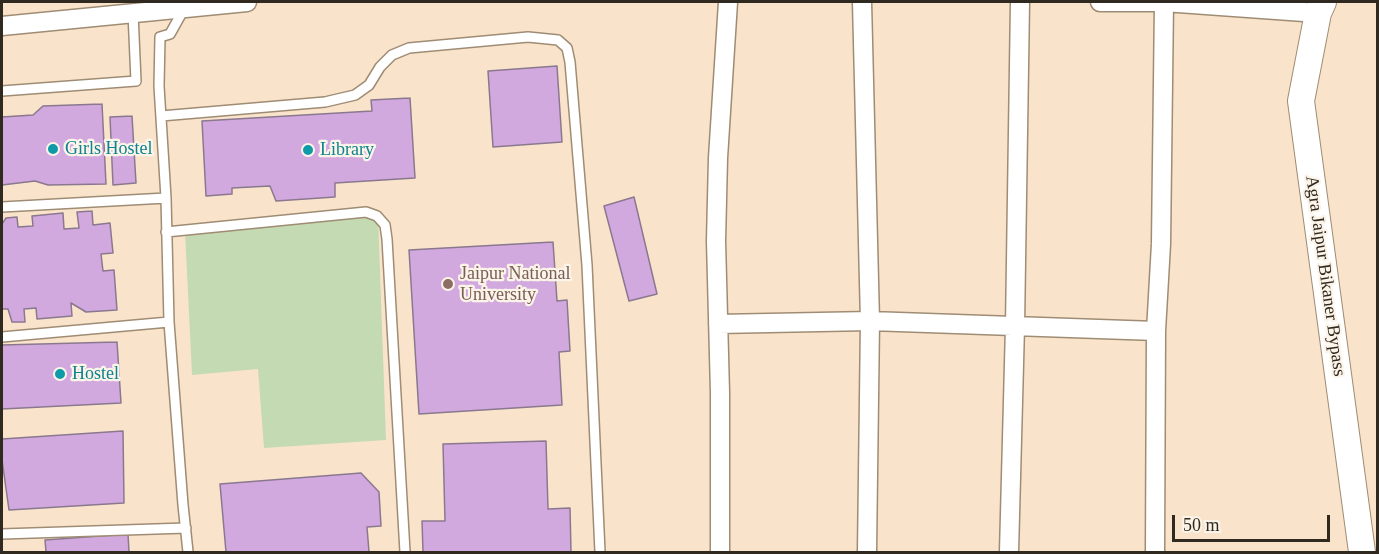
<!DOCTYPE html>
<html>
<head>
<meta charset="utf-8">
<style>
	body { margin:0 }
	#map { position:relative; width:1379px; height:554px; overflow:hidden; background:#f9e4cb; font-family:Georgia,serif }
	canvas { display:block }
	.frame { position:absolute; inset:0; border:3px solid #30291f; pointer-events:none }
	.scale { position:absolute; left:1172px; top:515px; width:158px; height:27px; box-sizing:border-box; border:3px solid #30291f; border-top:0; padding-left:8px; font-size:18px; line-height:21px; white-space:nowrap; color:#30291f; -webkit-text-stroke:4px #fcf4e9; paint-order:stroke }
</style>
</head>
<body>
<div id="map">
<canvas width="1379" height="554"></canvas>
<div class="frame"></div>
<div class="scale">50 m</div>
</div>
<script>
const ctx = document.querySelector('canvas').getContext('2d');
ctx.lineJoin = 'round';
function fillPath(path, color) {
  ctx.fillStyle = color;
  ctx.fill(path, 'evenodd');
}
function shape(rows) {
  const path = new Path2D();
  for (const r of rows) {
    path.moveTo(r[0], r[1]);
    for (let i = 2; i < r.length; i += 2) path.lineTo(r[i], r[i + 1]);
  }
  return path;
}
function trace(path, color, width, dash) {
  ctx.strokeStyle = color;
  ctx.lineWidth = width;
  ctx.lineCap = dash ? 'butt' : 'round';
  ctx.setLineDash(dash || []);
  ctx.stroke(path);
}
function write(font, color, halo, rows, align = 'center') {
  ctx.font = font + ' Georgia,serif';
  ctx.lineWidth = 4.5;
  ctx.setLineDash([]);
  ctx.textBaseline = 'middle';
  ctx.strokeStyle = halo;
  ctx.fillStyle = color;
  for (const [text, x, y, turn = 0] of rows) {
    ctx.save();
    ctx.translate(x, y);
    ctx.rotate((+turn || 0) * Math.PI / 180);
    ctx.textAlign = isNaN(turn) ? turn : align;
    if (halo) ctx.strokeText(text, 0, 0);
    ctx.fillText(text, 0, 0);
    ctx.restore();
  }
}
const green = shape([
	[378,215,386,440,264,448,258,369,192,375,185,231]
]);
const building = shape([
	[557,66,562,142,493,147,488,71,557,66],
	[410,98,415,178,335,183,335,197,276,201,270,186,232,188,232,194,206,196,202,121,372,111,371,100,410,98],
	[102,104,106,184,48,185,35,181,2,185,2,117,33,115,43,106,102,104],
	[132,116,136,183,113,185,110,117,132,116],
	[634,197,657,294,629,301,604,206,634,197],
	[92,211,93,225,110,223,113,253,101,254,103,271,114,270,117,310,86,312,71,303,72,316,37,319,36,308,24,309,25,322,12,322,8,309,2,309,2,224,6,218,17,217,18,227,33,226,32,216,63,213,64,229,79,228,77,212,92,211],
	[553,242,557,301,567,300,570,351,559,352,562,405,419,414,409,250,553,242],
	[117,342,121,403,2,409,2,345,117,342],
	[123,431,124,503,9,510,2,460,2,439,123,431],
	[546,441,548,509,570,508,571,552,423,552,422,521,445,521,443,444,546,441],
	[361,473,379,492,381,526,367,527,369,552,226,552,220,484,361,473],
	[128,534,129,552,46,552,45,540,128,534]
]);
const service = shape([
	[184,9,170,34,160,37,159,86,166,198,169,322,183,505,188,552],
	[2,91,136,81,133,13],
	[161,116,325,102,355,95,369,85,380,67,392,55,409,48,528,37,558,40,567,48,570,62,587,265,600,552],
	[2,207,166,198],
	[166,232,366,212,377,216,385,225,387,239,405,552],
	[2,337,169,322],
	[2,534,186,528]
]);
const minor = shape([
	[862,2,870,321,867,552],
	[1100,2,1164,2,1318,13],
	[2,26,247,2],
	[718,324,870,321,1156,331],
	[720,552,720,393,716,241,718,158,728,2],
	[1009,552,1015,326,1020,2],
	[1155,552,1156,331,1161,244,1164,2]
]);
const secondary = shape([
	[1323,2,1318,13,1301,101,1362,552]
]);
const markers = [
	[53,149,6,"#0f9aa8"],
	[308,150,6,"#0f9aa8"],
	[448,284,6,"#8d6e63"],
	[60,374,6,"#0f9aa8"]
];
const cultureNames = [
	["Girls Hostel",65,149],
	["Library",320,150],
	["Hostel",72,374]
];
const educationNames = [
	["Jaipur National",460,274],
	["University",460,295]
];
const streetNames = [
	["Agra Jaipur Bikaner Bypass",1325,276,82]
];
fillPath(green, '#c4dab2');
fillPath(building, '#d2a9de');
trace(building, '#8a788f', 1.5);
trace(service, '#9f8c74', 12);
trace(minor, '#9f8c74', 21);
trace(secondary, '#9f8c74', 28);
trace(service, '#fff', 9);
trace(minor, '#fff', 18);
trace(secondary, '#fff', 26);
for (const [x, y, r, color] of markers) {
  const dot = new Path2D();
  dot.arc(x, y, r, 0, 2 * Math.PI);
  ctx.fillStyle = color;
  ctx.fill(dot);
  trace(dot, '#fcf4e9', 2);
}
write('18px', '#0d838f', '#fcf4e9', cultureNames, 'left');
write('18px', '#785e54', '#fcf4e9', educationNames, 'left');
write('18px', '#30291f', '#fcf4e9', streetNames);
</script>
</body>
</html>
